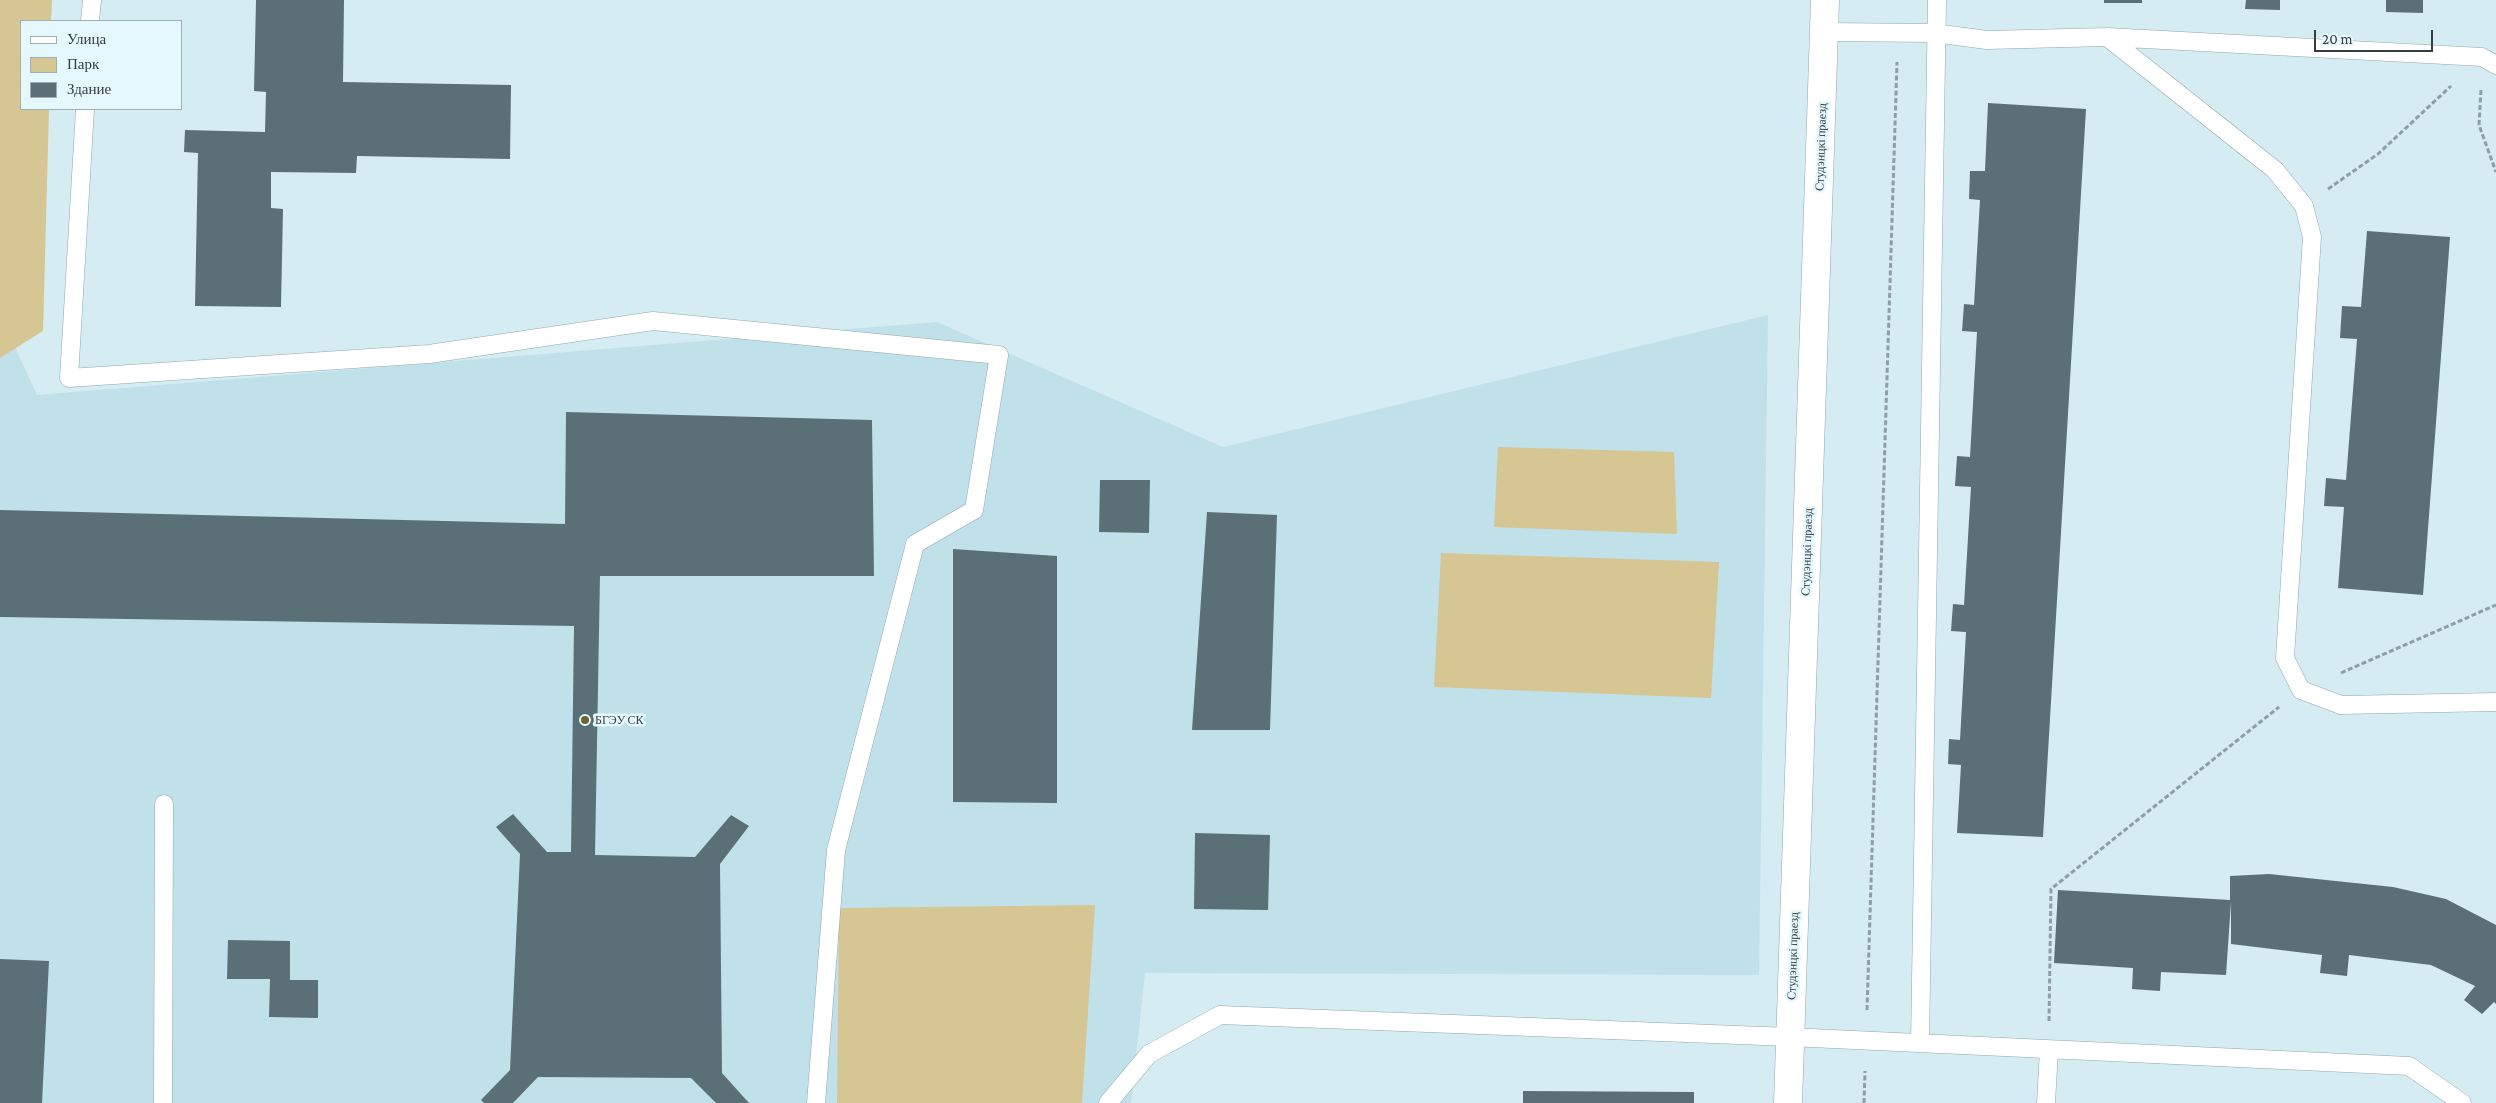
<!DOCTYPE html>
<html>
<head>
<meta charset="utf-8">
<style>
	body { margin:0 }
	#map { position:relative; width:2496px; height:1103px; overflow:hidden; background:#d4ecf2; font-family:"Crimson Pro",serif }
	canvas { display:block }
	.legend { position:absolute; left:20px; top:20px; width:162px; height:90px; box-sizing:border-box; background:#e5f8fd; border:1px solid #9faeb2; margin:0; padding:6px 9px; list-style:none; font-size:15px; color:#353e41 }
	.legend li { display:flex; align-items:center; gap:10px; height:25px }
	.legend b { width:25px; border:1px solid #9faeb2 }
	.scale { position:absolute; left:2314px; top:30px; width:119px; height:22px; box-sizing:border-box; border:2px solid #353e41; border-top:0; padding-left:6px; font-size:15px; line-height:18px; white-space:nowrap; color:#353e41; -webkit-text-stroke:4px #e5f8fd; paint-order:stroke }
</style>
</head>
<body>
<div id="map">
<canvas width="2496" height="1103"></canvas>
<ul class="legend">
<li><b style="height:6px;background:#fff"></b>Улица</li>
<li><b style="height:14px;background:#d5c693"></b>Парк</li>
<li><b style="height:14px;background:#5b7076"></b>Здание</li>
</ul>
<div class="scale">20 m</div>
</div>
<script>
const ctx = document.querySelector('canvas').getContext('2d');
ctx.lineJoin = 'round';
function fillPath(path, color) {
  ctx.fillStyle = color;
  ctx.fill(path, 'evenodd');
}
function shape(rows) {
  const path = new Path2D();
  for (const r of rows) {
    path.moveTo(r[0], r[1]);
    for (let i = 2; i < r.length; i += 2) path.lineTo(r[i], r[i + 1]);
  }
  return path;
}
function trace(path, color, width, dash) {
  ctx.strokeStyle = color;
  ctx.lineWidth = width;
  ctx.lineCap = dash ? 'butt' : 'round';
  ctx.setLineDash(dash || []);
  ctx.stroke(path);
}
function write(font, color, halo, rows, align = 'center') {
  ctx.font = font + ' "Crimson Pro",serif';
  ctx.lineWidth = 5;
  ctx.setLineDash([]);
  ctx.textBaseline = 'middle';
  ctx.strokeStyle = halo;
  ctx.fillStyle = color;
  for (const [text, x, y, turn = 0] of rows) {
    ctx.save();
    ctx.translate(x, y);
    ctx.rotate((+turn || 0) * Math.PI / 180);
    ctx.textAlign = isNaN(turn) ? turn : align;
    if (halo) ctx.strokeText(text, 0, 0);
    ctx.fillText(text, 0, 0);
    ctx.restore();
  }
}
const built = shape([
	[0,314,37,395,937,322,1223,447,1768,315,1759,975,1145,973,1131,1103,0,1103]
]);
const green = shape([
	[0,0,52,0,51,21,21,21,21,109,49,109,43,331,0,358],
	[1498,447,1674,452,1677,534,1494,527],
	[1441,553,1719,562,1711,698,1434,687],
	[1095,905,1082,1103,837,1103,839,908]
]);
const building = shape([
	[256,0,344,0,343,82,511,85,510,159,357,156,356,173,271,172,271,208,283,209,281,307,195,306,198,153,184,152,185,130,265,132,266,92,254,91],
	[2104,0,2142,0,2142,3,2104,3],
	[2246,0,2280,0,2280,10,2245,9],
	[2386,0,2423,0,2423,13,2386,12],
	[1988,103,2086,109,2043,837,1957,833,1961,765,1948,764,1949,739,1960,740,1966,632,1951,631,1953,604,1964,605,1971,487,1955,486,1957,456,1970,457,1977,332,1962,331,1964,304,1974,305,1980,200,1969,199,1970,171,1985,171],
	[2367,231,2450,237,2423,595,2338,588,2344,507,2324,506,2326,478,2346,480,2357,339,2340,338,2342,306,2361,307],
	[566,412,872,420,874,576,600,576,595,855,695,857,731,815,749,826,720,864,722,1073,749,1103,716,1103,691,1078,538,1077,513,1103,484,1103,481,1100,510,1070,520,854,496,827,513,814,547,852,571,852,574,626,0,617,0,510,565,524],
	[1100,480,1150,480,1149,533,1099,532],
	[1207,512,1277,515,1270,730,1192,730],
	[953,549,1057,556,1057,803,953,802],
	[1195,833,1270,835,1268,910,1194,909],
	[2269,874,2393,887,2446,899,2496,925,2496,1004,2494,1002,2482,1014,2464,1000,2475,986,2431,965,2349,955,2347,976,2320,973,2322,955,2231,944,2231,902,2226,975,2161,972,2160,991,2132,989,2133,968,2054,963,2058,890,2230,900,2230,876],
	[228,940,290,941,290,980,318,980,318,1018,269,1017,270,979,227,979],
	[0,959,49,961,42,1103,0,1103],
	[1523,1091,1694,1092,1694,1103,1523,1103]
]);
const path = shape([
	[2481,90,2479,125,2496,172],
	[2328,189,2378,154,2451,86],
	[2341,673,2496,605],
	[1867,1010,1897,62],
	[2049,1021,2051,889,2279,707],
	[1864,1103,1865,1071]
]);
const lane = shape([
	[90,21,92,0],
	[1825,32,1934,33,1987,40,2107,37,2482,57,2496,65],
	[2107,37,2275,170,2304,206,2312,237,2285,658,2301,690,2341,705,2496,702],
	[85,109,69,378,429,354,653,321,999,355,974,510,915,544,836,850,816,1103],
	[1920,1043,1937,0],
	[163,1103,164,804],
	[1108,1103,1149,1054,1220,1015,1790,1037,2409,1066,2462,1103],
	[2046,1103,2049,1050]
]);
const street = shape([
	[1788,1103,1825,0]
]);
const markers = [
	[585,720,5,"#70622f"]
];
const streetNames = [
	["Студэнцкі праезд",1821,147,-88],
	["Студэнцкі праезд",1807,552,-88],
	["Студэнцкі праезд",1793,956,-88]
];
const poiNames = [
	["БГЭУ СК",595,720]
];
fillPath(built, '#c0e1ea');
fillPath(green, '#d5c693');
fillPath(building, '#5b7076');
trace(lane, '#91a7ad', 19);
trace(street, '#91a7ad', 29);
trace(path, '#8e9fa4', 3, [5, 2.5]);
trace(lane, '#fff', 18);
trace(street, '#fff', 28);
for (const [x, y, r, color] of markers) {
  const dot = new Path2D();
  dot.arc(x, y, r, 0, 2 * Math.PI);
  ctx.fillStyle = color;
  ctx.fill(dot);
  trace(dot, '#e5f8fd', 2);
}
write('12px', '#353e41', '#e5f8fd', streetNames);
write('12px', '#353e41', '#e5f8fd', poiNames, 'left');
</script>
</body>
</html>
